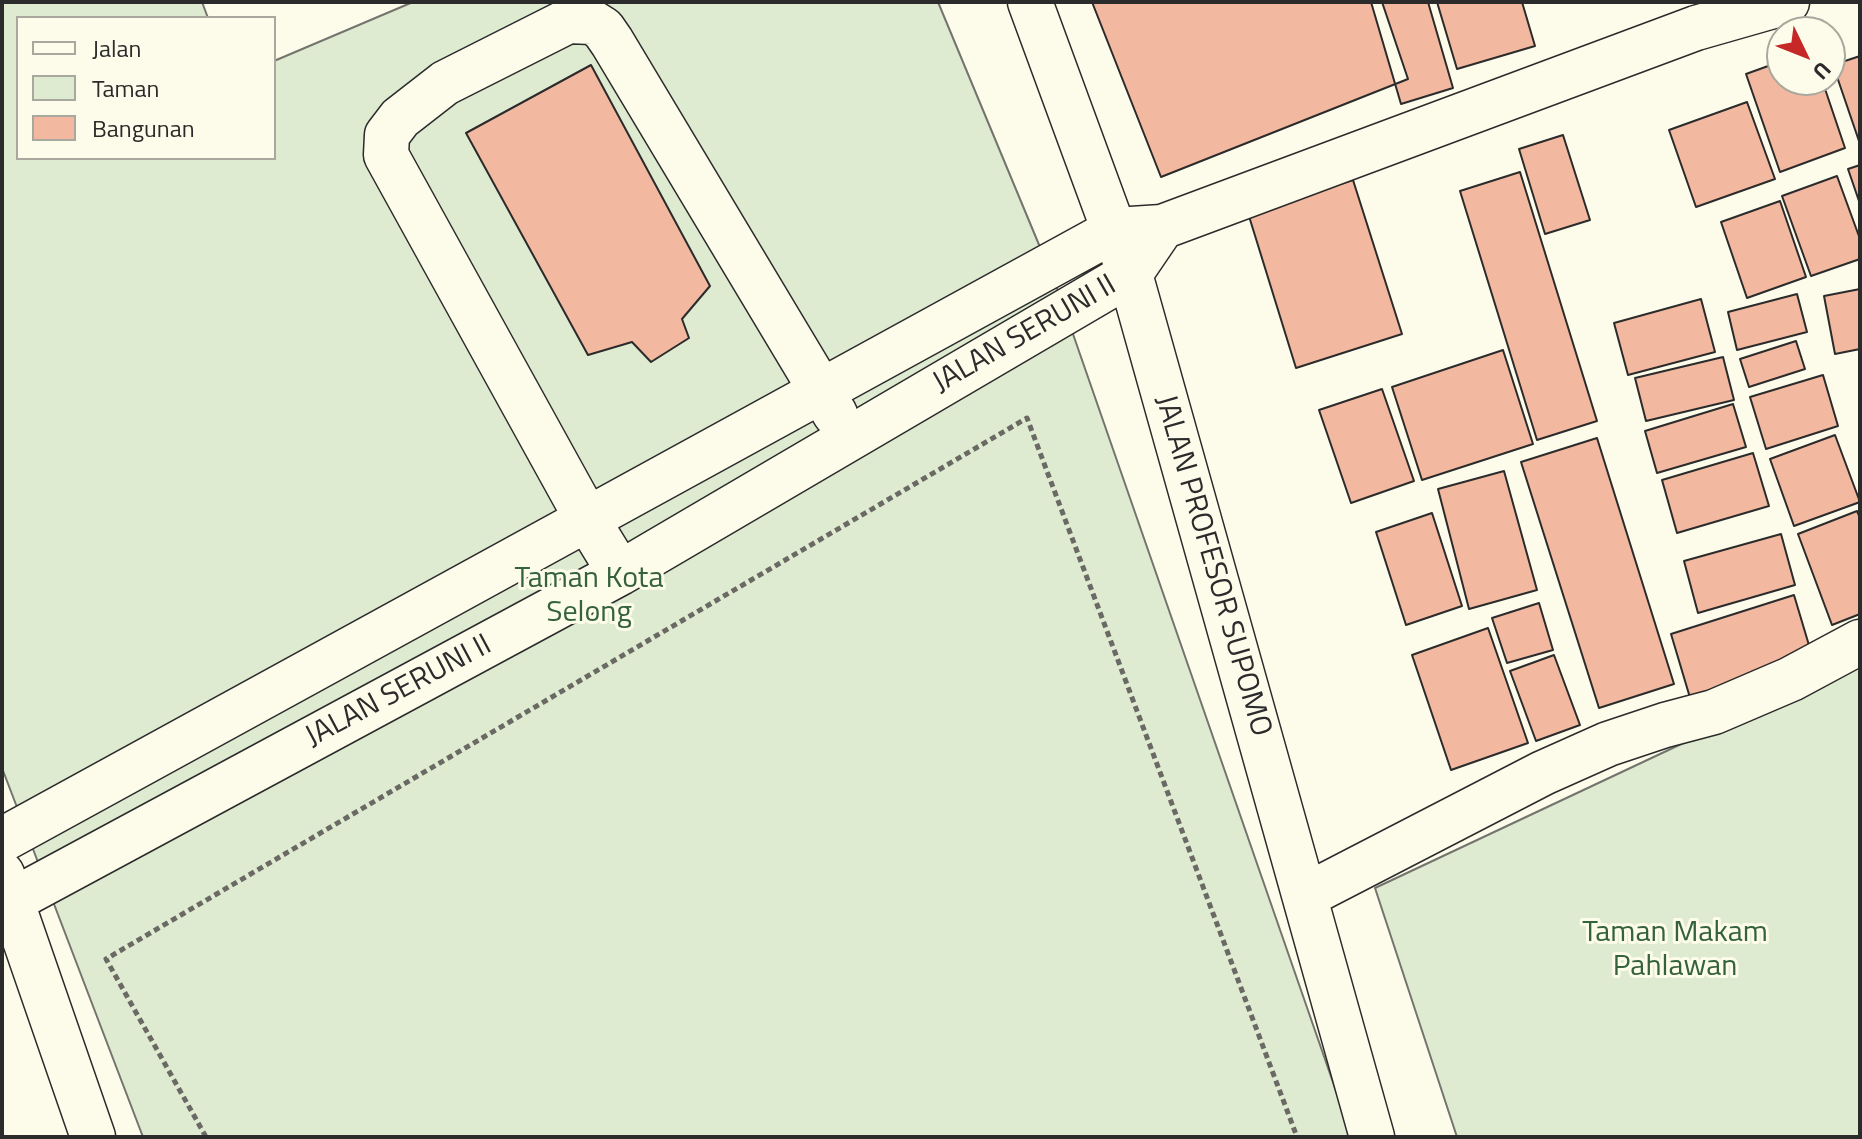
<!DOCTYPE html>
<html>
<head>
<meta charset="utf-8">
<style>
	body { margin:0 }
	#map { position:relative; width:1862px; height:1139px; overflow:hidden; background:#fdfbea; font-family:"Titillium Web",sans-serif }
	canvas { display:block }
	.frame { position:absolute; inset:0; border:4px solid #2b2b2b; pointer-events:none }
	.legend { position:absolute; left:16px; top:16px; width:260px; height:144px; box-sizing:border-box; background:#fdfbea; border:2px solid #a9a89e; margin:0; padding:10px 14px; list-style:none; font-size:24px; color:#2b2b2b }
	.legend li { display:flex; align-items:center; gap:16px; height:40px }
	.legend b { width:40px; border:2px solid #a9a89e }
	.north { position:absolute; left:1766px; top:16px; width:80px; height:80px; box-sizing:border-box; background:#fdfbea; border:2px solid #a9a89e; border-radius:50%; rotate:133deg; font-size:22px; font-weight:700; line-height:32px; text-align:center; color:#2b2b2b }
	.north::after { content:''; display:block; margin:auto; width:28px; height:36px; background:#c62828; clip-path:polygon(50% 0,100% 100%,50% 72%,0 100%) }
</style>
</head>
<body>
<div id="map">
<canvas width="1862" height="1139"></canvas>
<div class="frame"></div>
<ul class="legend">
<li><b style="height:10px;background:#fdfbea"></b>Jalan</li>
<li><b style="height:22px;background:#deebd1"></b>Taman</li>
<li><b style="height:22px;background:#f2b8a0"></b>Bangunan</li>
</ul>
<div class="north">U</div>
</div>
<script>
const ctx = document.querySelector('canvas').getContext('2d');
ctx.lineJoin = 'round';
function fillPath(path, color) {
  ctx.fillStyle = color;
  ctx.fill(path, 'evenodd');
}
function shape(rows) {
  const path = new Path2D();
  for (const r of rows) {
    path.moveTo(r[0], r[1]);
    for (let i = 2; i < r.length; i += 2) path.lineTo(r[i], r[i + 1]);
  }
  return path;
}
function trace(path, color, width, dash) {
  ctx.strokeStyle = color;
  ctx.lineWidth = width;
  ctx.lineCap = dash ? 'butt' : 'round';
  ctx.setLineDash(dash || []);
  ctx.stroke(path);
}
function write(font, color, halo, rows, align = 'center') {
  ctx.font = font + ' "Titillium Web",sans-serif';
  ctx.lineWidth = 6;
  ctx.setLineDash([]);
  ctx.textBaseline = 'middle';
  ctx.strokeStyle = halo;
  ctx.fillStyle = color;
  for (const [text, x, y, turn = 0] of rows) {
    ctx.save();
    ctx.translate(x, y);
    ctx.rotate((+turn || 0) * Math.PI / 180);
    ctx.textAlign = isNaN(turn) ? turn : align;
    if (halo) ctx.strokeText(text, 0, 0);
    ctx.fillText(text, 0, 0);
    ctx.restore();
  }
}
const green = shape([
	[2,2,202,2,208,18,18,18,18,158,274,158,274,61,413,2,938,2,1057,288,1352,1137,143,1137,2,768,2,2],
	[1860,660,1860,1137,1457,1137,1375,888,1860,660]
]);
const building = shape([
	[1092,2,1382,2,1408,79,1161,177,1092,2],
	[1371,2,1428,2,1453,88,1401,104,1371,2],
	[1437,2,1522,2,1535,46,1457,69,1437,2],
	[1860,56,1860,144,1833,65,1860,56],
	[1782,61,1782,80,1822,80,1845,148,1780,172,1746,74,1782,61],
	[591,65,710,286,682,319,689,338,651,362,632,342,588,355,466,133,591,65],
	[1747,102,1775,179,1696,207,1669,130,1747,102],
	[1563,135,1590,220,1545,234,1519,149,1563,135],
	[1860,165,1860,204,1848,169,1860,165],
	[1520,172,1597,421,1537,440,1460,191,1520,172],
	[1837,176,1860,239,1860,259,1811,276,1782,196,1837,176],
	[1353,180,1402,334,1296,368,1248,213,1353,180],
	[1780,201,1806,277,1747,298,1721,222,1780,201],
	[1860,289,1860,349,1835,354,1824,296,1860,289],
	[1797,294,1807,332,1737,350,1728,312,1797,294],
	[1701,299,1715,352,1628,375,1614,323,1701,299],
	[1796,341,1805,369,1749,387,1740,359,1796,341],
	[1503,350,1533,444,1422,480,1392,387,1503,350],
	[1723,357,1734,400,1646,421,1635,378,1723,357],
	[1823,375,1838,426,1766,449,1750,397,1823,375],
	[1382,389,1414,481,1351,503,1319,410,1382,389],
	[1733,404,1746,447,1657,473,1645,431,1733,404],
	[1835,435,1860,502,1794,526,1770,459,1835,435],
	[1597,438,1674,684,1599,708,1521,462,1597,438],
	[1753,453,1769,506,1677,533,1662,480,1753,453],
	[1504,471,1537,590,1469,609,1438,489,1504,471],
	[1857,511,1860,518,1860,614,1832,625,1798,534,1857,511],
	[1432,513,1462,606,1406,625,1376,532,1432,513],
	[1781,534,1795,585,1698,613,1684,561,1781,534],
	[1794,595,1814,662,1691,701,1671,634,1794,595],
	[1539,603,1553,650,1507,663,1492,618,1539,603],
	[1488,628,1528,743,1451,770,1412,655,1488,628],
	[1554,655,1580,725,1536,741,1510,671,1554,655]
]);
const path = shape([
	[206,1137,106,959,1027,418,1297,1137]
]);
const minor = shape([
	[1030,2,1130,274,1372,1137],
	[620,573,587,519,386,155,387,135,400,118,445,83,568,21,592,22,603,29,612,42,835,414],
	[2,840,1115,230,1162,227,1696,28,1787,2],
	[2,874,93,1137],
	[1305,896,1543,773,1608,744,1665,725,1714,712,1791,679,1860,642],
	[2,900,13,900,620,573,1130,274,1162,227]
]);
const streetNames = [
	["JALAN SERUNI II",1025,335,-30],
	["JALAN PROFESOR SUPOMO",1212,566,74],
	["JALAN SERUNI II",399,692,-28]
];
const parkNames = [
	["Taman Kota",589,580],
	["Selong",589,614],
	["Taman Makam",1675,934],
	["Pahlawan",1675,968]
];
fillPath(green, '#deebd1');
trace(green, '#74746e', 2);
fillPath(building, '#f2b8a0');
trace(building, '#2b2b2b', 2);
trace(minor, '#2b2b2b', 47);
trace(path, '#6a6964', 5, [6, 4]);
trace(minor, '#fdfbea', 44);
write('30px', '#2b2b2b', '#fdfbea', streetNames);
write('30px', '#34623c', '#fdfbea', parkNames);
</script>
</body>
</html>
